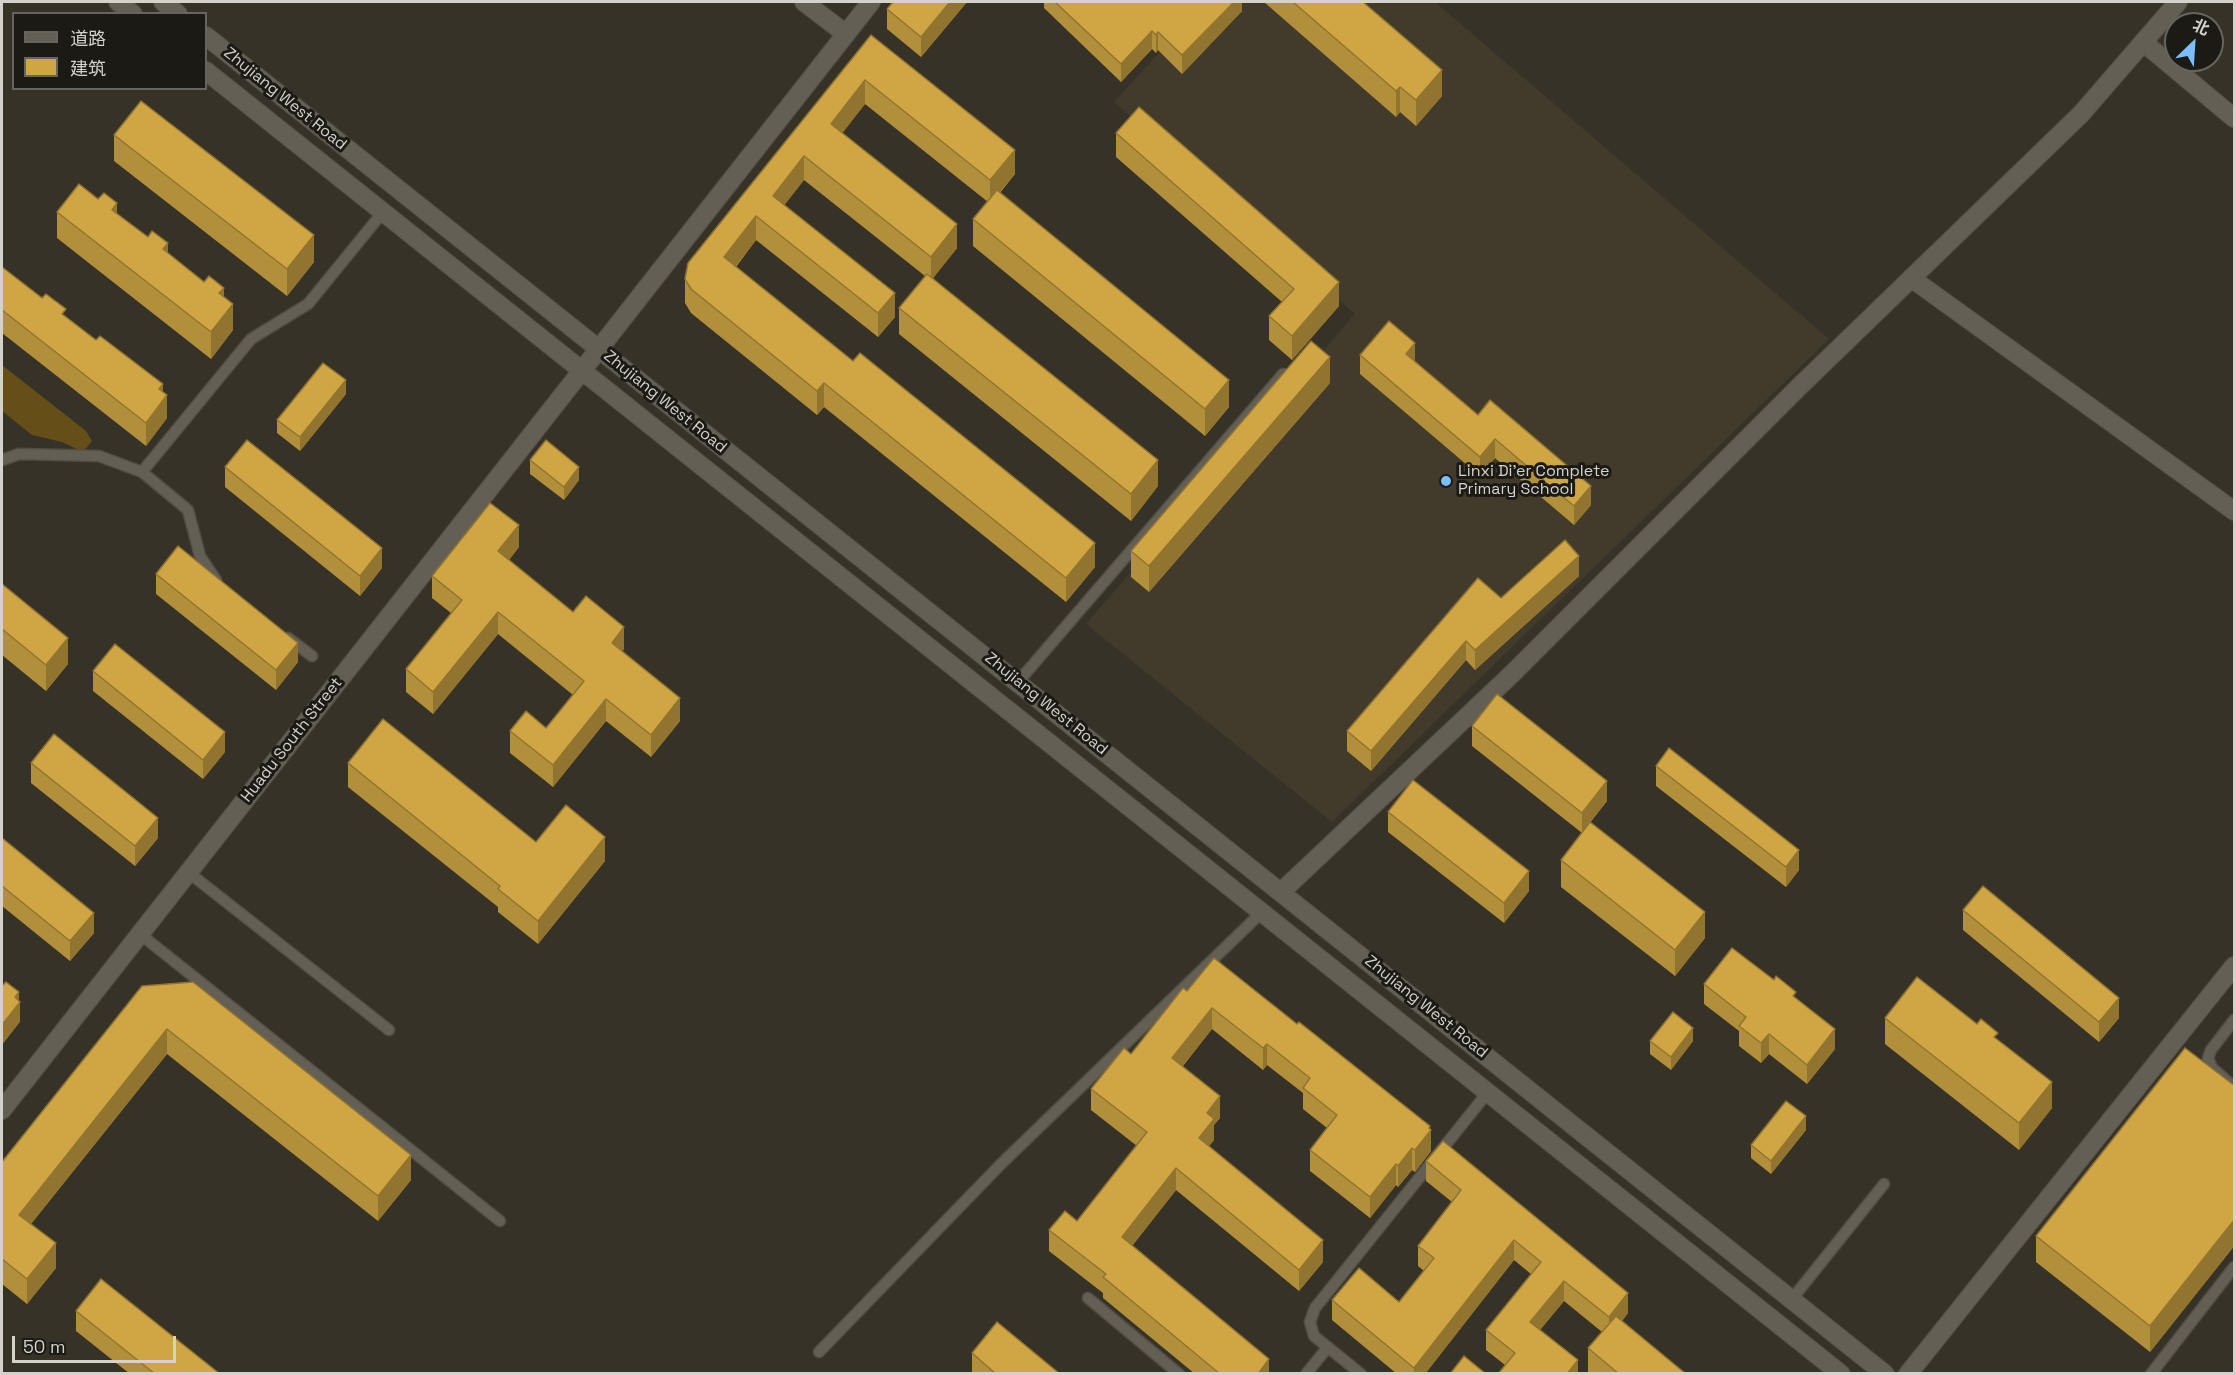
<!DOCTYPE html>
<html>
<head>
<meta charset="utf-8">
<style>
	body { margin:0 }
	#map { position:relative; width:2236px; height:1375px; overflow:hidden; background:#363228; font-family:"Space Grotesk","Noto Sans SC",sans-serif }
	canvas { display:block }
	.frame { position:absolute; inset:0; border:3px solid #d5d2cc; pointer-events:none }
	.legend { position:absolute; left:12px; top:12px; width:195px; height:78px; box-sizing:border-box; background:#1c1a15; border:2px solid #66645e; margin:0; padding:8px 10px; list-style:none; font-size:18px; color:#d5d2cc }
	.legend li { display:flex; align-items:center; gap:12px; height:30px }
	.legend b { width:30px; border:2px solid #66645e }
	.north { position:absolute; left:2164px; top:12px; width:60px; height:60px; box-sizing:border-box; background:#1c1a15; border:2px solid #66645e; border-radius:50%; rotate:25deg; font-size:16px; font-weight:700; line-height:24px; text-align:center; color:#d5d2cc }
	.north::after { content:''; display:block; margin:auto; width:21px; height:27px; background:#7bbef8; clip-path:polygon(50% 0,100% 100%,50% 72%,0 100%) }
	.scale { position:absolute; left:12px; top:1336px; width:164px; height:27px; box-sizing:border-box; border:3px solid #d5d2cc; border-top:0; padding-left:8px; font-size:18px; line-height:21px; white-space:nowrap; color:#d5d2cc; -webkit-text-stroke:4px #1c1a15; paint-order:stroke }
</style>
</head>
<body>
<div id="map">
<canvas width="2236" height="1375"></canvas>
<div class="frame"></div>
<ul class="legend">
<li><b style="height:8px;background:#645f55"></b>道路</li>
<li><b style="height:16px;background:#cfa643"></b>建筑</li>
</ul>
<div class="north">北</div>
<div class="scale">50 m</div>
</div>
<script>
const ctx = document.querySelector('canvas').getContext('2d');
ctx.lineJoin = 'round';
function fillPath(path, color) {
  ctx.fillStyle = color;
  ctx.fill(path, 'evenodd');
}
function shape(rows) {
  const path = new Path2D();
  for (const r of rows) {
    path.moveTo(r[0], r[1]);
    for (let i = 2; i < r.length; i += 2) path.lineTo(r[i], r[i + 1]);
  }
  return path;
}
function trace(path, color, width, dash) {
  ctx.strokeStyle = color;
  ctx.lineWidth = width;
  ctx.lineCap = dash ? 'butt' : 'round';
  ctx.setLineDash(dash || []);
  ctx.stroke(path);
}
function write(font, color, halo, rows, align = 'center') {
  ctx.font = font + ' "Space Grotesk",sans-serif';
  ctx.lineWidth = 6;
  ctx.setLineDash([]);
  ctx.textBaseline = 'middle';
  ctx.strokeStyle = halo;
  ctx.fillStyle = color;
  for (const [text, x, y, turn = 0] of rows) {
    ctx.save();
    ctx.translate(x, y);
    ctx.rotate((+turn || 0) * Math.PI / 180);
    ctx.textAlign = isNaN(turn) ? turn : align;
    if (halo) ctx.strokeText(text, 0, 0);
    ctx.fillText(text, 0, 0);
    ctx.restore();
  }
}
const built = shape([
	[1205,2,1435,2,1829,339,1332,822,1086,624,1355,314,1114,102]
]);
const green = shape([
	[2,365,86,431,92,441,83,452,62,442,32,435,2,411]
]);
const lane = shape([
	[2,460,19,454,99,456,142,472,188,510,200,556,216,580],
	[142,472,251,339,308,304,383,212],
	[288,638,312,656],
	[1018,682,1283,374],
	[188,872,389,1030],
	[140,934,500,1221],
	[2234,1020,2211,1050,2208,1058,2212,1068,2234,1087],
	[1088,1298,1179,1374],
	[1792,1299,1884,1184],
	[819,1352,1001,1164,1262,912],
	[1306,1374,1328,1347],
	[1361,1374,1314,1336,1310,1322,1315,1308,1488,1092],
	[2151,1374,2234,1267]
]);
const street = shape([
	[804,2,846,34],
	[2143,42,2234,118],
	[1911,278,2234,511],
	[1281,892,1513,673,1801,385,2081,114,2178,2],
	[1908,1374,2234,966]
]);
const secondary = shape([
	[118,2,133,14],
	[163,2,178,14],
	[206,36,1885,1374],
	[206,71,1841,1374],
	[2,1110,871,2]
]);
const wall = shape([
	[967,2,921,57,887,29,887,9],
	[1044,2,1242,2,1242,11,1182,74,1158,50,1156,53,1152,49,1121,82,1044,8],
	[1264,2,1363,2,1442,96,1416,126,1400,112,1396,117],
	[871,35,1015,174,1000,193,1229,407,1205,436,973,246,973,219,988,202,865,104,842,133,957,248,933,278,1158,486,1131,521,899,334,899,308,925,276,804,180,784,205,895,317,878,337,756,240,736,267,1095,567,1066,602,824,407,817,415,691,313,685,303,685,279],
	[1116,133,1339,306,1292,360,1269,340,1269,316,1282,302,1116,157],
	[114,135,314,262,287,296,114,161],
	[57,212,117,214,224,297,233,330,211,359,57,238],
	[2,267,163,392,167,418,146,446,2,333],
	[1360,355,1415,362,1478,415,1591,505,1574,525,1495,458,1480,476,1360,374],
	[1330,383,1149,592,1131,577,1131,551],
	[346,394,300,451,277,433,277,420],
	[530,460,579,480,564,500,530,474],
	[225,467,382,568,360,596,225,487],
	[519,547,509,560,573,612,624,649,622,651,680,721,651,757,606,721,553,787,510,753,510,731,546,728,573,695,498,634,433,714,406,692,406,669,451,613,432,598,432,576],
	[156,574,298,662,276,690,156,594],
	[1579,576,1475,670,1466,660,1371,771,1347,751,1347,731,1501,598],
	[2,584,68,664,46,691,2,655],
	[93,671,225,752,203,779,93,691],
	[1472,726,1607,801,1582,833,1472,746],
	[31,763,158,838,135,866,31,783],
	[348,763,536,842,605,861,538,944,498,912,498,907,348,787],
	[1656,766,1799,870,1786,887,1656,786],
	[1388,812,1529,891,1504,923,1388,832],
	[2,838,94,933,70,961,2,906],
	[1561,860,1705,938,1675,976,1561,887],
	[1963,910,2119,1018,2099,1042,1963,930],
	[1704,984,1796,998,1835,1049,1807,1084,1769,1054,1761,1063,1739,1046,1739,1031,1704,1004],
	[142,986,411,1180,378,1221,167,1054,31,1224,56,1268,27,1304,2,1284,2,1162],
	[1187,991,1430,1129,1431,1151,1415,1172,1412,1170,1398,1187,1396,1185,1370,1218,1310,1171,1310,1150,1327,1128,1303,1109,1303,1093,1267,1065,1263,1070,1212,1029,1183,1066,1220,1118,1214,1125,1214,1140,1209,1146,1323,1262,1299,1291,1176,1190,1132,1246,1269,1374,1195,1374,1103,1298,1103,1293,1049,1251,1049,1230,1077,1221,1137,1146,1091,1110,1091,1089,1131,1054],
	[1885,1018,1998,1040,2052,1108,2019,1150,1885,1044],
	[1650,1041,1693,1041,1671,1070,1650,1054],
	[2235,1086,2235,1245,2150,1352,2036,1262,2036,1236],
	[1806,1130,1771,1174,1751,1158,1751,1145],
	[1426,1161,1628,1313,1622,1321,1686,1374,1588,1374,1588,1348,1602,1332,1564,1301,1540,1330,1578,1374,1505,1365,1486,1350,1486,1330,1531,1274,1514,1260,1425,1374,1397,1374,1332,1320,1332,1300,1399,1302,1424,1271,1418,1266,1418,1246,1452,1202,1426,1181],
	[76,1311,220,1374,130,1374,76,1331],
	[972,1353,1060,1374,972,1374]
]);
const shadedWall = shape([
	[950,2,967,2,921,57,921,37],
	[1234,2,1242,2,1242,11,1182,74,1182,55],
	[1152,31,1152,49,1121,82,1121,64],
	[1158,32,1158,50,1156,53,1156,35],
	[1442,70,1442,96,1416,126,1416,100],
	[865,80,865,104,831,148,831,124],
	[1400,87,1400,112,1396,117,1396,91],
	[1015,150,1015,174,990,204,990,180],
	[804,156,804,180,773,220,773,196],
	[117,203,117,230,112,210],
	[756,216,756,240,724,281,724,257],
	[957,224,957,248,931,281,931,257],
	[314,235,314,262,287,296,287,269],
	[168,243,168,269,163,249],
	[1339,282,1339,306,1292,360,1292,336],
	[224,288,224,314,219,293],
	[895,293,895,317,878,337,878,313],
	[233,304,233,330,211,359,211,332],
	[1415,343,1415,362,1406,354],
	[1330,357,1330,383,1149,592,1149,566],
	[346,380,346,394,300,451,300,437],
	[1229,380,1229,407,1205,436,1205,409],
	[824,383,824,407,817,415,817,391],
	[163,384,163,401,167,395,167,418,146,446,146,423,159,389],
	[1495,439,1495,458,1480,476,1480,457],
	[1158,460,1158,486,1131,521,1131,494],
	[579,467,579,480,564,500,564,487],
	[1591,486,1591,505,1574,525,1574,506],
	[519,525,519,547,498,574,498,551],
	[1095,543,1095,567,1066,602,1066,578],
	[382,548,382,568,360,596,360,576],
	[1579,556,1579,576,1475,670,1475,650],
	[498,612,498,634,433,714,433,692],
	[624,627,624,649,612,665,612,643],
	[68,638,68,664,46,691,46,665],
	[1466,641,1466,660,1371,771,1371,751],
	[298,643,298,662,276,690,276,670],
	[680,698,680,721,651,757,651,735],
	[606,699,606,721,553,787,553,765],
	[225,732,225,752,203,779,203,760],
	[1607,781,1607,801,1582,833,1582,813],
	[158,818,158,838,135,866,135,846],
	[605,837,605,861,538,944,538,921],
	[1799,850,1799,870,1786,887,1786,867],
	[1529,871,1529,891,1504,923,1504,903],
	[1705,912,1705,938,1675,976,1675,950],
	[94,913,94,933,70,961,70,941],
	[19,992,19,1004,20,1002,20,1022,2,1045,2,1025,15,997],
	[2119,998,2119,1018,2099,1042,2099,1022],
	[1212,1008,1212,1029,1172,1079,1172,1058],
	[1693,1028,1693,1041,1671,1070,1671,1057],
	[167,1029,167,1054,19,1239,19,1215],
	[1835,1029,1835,1049,1807,1084,1807,1065],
	[1769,1034,1769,1054,1761,1063,1761,1043],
	[1267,1044,1267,1065,1263,1070,1263,1048],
	[2052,1082,2052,1108,2019,1150,2019,1123],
	[1220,1096,1220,1118,1214,1125,1214,1140,1199,1159,1199,1138,1207,1113],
	[1806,1116,1806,1130,1771,1174,1771,1161],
	[1430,1126,1430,1131,1431,1130,1431,1151,1415,1172,1415,1150],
	[1412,1148,1412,1170,1398,1187,1398,1166],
	[411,1155,411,1180,378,1221,378,1196],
	[1396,1164,1396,1185,1370,1218,1370,1197],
	[1176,1168,1176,1190,1122,1259,1122,1237],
	[2235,1219,2235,1245,2150,1352,2150,1326],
	[1323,1240,1323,1262,1299,1291,1299,1270],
	[1514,1240,1514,1260,1425,1374,1414,1374,1414,1368],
	[56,1243,56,1268,27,1304,27,1279],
	[1564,1281,1564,1301,1530,1342,1530,1322],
	[1628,1293,1628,1313,1609,1337,1609,1317],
	[1269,1359,1269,1374,1258,1374],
	[1578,1360,1578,1374,1567,1374]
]);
const building = shape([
	[893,2,950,2,921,37,887,9,893,2],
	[1055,2,1234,2,1182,55,1158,32,1156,35,1152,31,1121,64,1055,2],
	[1293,2,1363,2,1442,70,1416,100,1400,87,1396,91,1293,2],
	[871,35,1015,150,990,180,865,80,831,124,957,224,931,257,804,156,773,196,895,293,878,313,756,216,724,257,853,361,860,353,1095,543,1066,578,824,383,817,391,691,289,685,279,688,263,871,35],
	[141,101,314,235,287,269,114,135,141,101],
	[1139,107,1339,282,1292,336,1269,316,1294,289,1116,133,1139,107],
	[79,184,98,199,104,193,117,203,112,210,148,237,152,231,168,243,163,249,204,282,209,276,224,288,219,293,233,304,211,332,57,212,79,184],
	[997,190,1229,380,1205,409,973,219,997,190],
	[2,267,42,298,46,294,66,309,62,314,96,340,100,336,163,384,159,389,167,395,146,423,2,310,2,267],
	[927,274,1158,460,1131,494,899,308,927,274],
	[1389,321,1415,343,1406,354,1478,415,1490,400,1591,486,1574,506,1495,439,1480,457,1360,355,1389,321],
	[1311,341,1330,357,1149,566,1131,551,1311,341],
	[323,363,346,380,300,437,277,420,323,363],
	[247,440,382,548,360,576,225,467,247,440],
	[546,440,579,467,564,487,530,460,546,440],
	[490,503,519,525,498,551,573,612,586,596,624,627,612,643,680,698,651,735,606,699,553,765,510,731,526,711,546,728,584,681,498,612,433,692,406,669,462,600,432,576,490,503],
	[1565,540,1579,556,1475,650,1466,641,1371,751,1347,731,1478,578,1501,598,1565,540],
	[178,546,298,643,276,670,156,574,178,546],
	[2,584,68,638,46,665,2,629,2,584],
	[115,644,225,732,203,760,93,671,115,644],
	[1497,694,1607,781,1582,813,1472,726,1497,694],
	[383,719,536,842,566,805,605,837,538,921,498,889,500,886,348,763,383,719],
	[54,734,158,818,135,846,31,763,54,734],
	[1669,748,1799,850,1786,867,1656,766,1669,748],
	[1413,780,1529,871,1504,903,1388,812,1413,780],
	[1590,822,1705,912,1675,950,1561,860,1590,822],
	[2,838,94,913,70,941,2,886,2,838],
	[1983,886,2119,998,2099,1022,1963,910,1983,886],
	[1732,948,1774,980,1776,976,1796,992,1793,996,1835,1029,1807,1065,1769,1034,1761,1043,1739,1026,1746,1017,1704,984,1732,948],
	[1214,958,1297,1024,1299,1022,1430,1126,1429,1128,1431,1130,1415,1150,1412,1148,1398,1166,1396,1164,1370,1197,1310,1150,1337,1115,1303,1088,1310,1078,1267,1044,1263,1048,1212,1008,1172,1058,1220,1096,1207,1113,1214,1119,1199,1138,1323,1240,1299,1270,1176,1168,1122,1237,1269,1359,1258,1374,1220,1374,1103,1277,1106,1274,1049,1230,1065,1211,1077,1221,1147,1132,1091,1089,1124,1048,1131,1054,1183,988,1187,991,1214,958],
	[1917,977,1977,1024,1981,1019,1998,1033,1994,1037,2052,1082,2019,1123,1885,1018,1917,977],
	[6,982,19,992,15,997,20,1002,2,1025,2,986,6,982],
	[193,982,411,1155,378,1196,167,1029,19,1215,56,1243,27,1279,2,1259,2,1162,142,986,193,982],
	[1673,1012,1693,1028,1671,1057,1650,1041,1673,1012],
	[2185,1048,2235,1086,2235,1219,2150,1326,2036,1236,2185,1048],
	[1786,1101,1806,1116,1771,1161,1751,1145,1786,1101],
	[1443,1141,1628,1293,1609,1317,1564,1281,1530,1322,1578,1360,1567,1374,1498,1374,1515,1353,1486,1330,1541,1262,1514,1240,1414,1368,1332,1300,1359,1268,1399,1302,1434,1258,1418,1246,1461,1190,1426,1161,1443,1141],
	[101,1279,220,1374,155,1374,76,1311,101,1279],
	[1616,1316,1686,1374,1619,1374,1588,1348,1616,1316],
	[997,1322,1060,1374,996,1374,972,1353,997,1322],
	[1464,1356,1486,1374,1450,1374,1464,1356]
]);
const markers = [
	[1446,481,6,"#7bbef8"]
];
const streetNames = [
	["Zhujiang West Road",285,99,39],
	["Zhujiang West Road",665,402,39],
	["Zhujiang West Road",1046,704,39],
	["Huadu South Street",292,740,-52],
	["Zhujiang West Road",1426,1007,39]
];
const poiNames = [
	["Linxi Di'er Complete",1458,472],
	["Primary School",1458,490]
];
fillPath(built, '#423b2b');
fillPath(green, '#654e17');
trace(lane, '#514d45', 13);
trace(street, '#514d45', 20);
trace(secondary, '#514d45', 20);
trace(lane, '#645f55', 10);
trace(street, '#645f55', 18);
trace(secondary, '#645f55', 18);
fillPath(wall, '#b28f3a');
fillPath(shadedWall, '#91742f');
fillPath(building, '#cfa643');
trace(building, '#91742f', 1.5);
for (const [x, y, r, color] of markers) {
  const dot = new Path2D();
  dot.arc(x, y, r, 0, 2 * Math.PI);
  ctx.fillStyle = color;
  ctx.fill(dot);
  trace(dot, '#1c1a15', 2);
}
write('16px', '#d5d2cc', '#1c1a15', streetNames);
write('16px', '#d5d2cc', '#1c1a15', poiNames, 'left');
</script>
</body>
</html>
